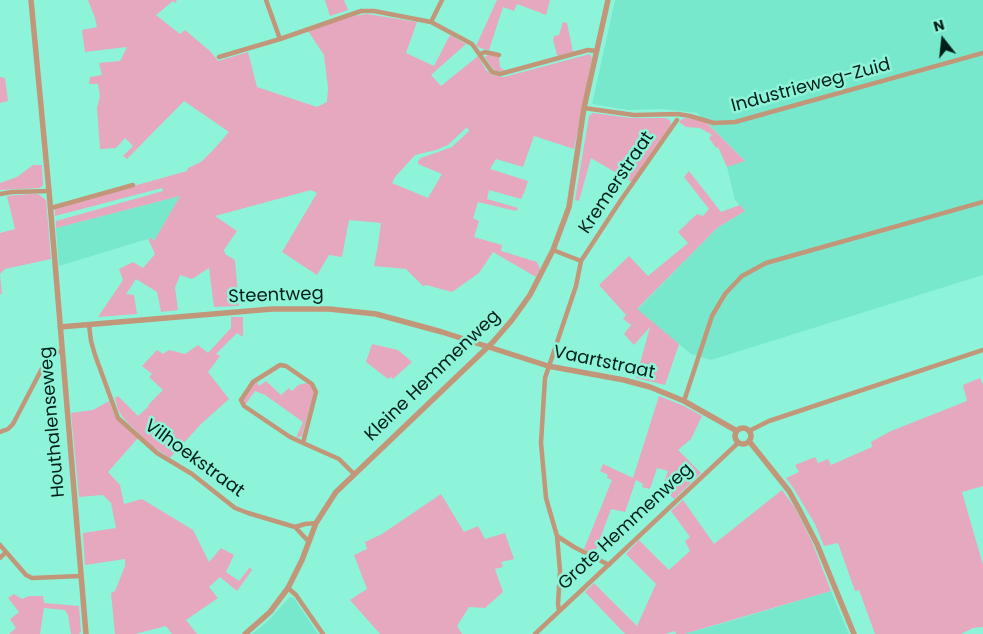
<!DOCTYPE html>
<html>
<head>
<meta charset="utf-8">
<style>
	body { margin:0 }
	#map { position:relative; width:983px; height:634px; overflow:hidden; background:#8ef4d9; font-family:Poppins,sans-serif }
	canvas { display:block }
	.north { position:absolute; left:918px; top:15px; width:50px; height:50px; -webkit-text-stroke:4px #8ef4d9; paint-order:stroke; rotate:344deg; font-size:14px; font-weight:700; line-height:20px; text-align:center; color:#001f18 }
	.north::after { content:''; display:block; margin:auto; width:18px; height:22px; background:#001f18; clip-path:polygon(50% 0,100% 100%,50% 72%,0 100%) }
</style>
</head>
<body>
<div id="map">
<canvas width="983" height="634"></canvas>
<div class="north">N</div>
</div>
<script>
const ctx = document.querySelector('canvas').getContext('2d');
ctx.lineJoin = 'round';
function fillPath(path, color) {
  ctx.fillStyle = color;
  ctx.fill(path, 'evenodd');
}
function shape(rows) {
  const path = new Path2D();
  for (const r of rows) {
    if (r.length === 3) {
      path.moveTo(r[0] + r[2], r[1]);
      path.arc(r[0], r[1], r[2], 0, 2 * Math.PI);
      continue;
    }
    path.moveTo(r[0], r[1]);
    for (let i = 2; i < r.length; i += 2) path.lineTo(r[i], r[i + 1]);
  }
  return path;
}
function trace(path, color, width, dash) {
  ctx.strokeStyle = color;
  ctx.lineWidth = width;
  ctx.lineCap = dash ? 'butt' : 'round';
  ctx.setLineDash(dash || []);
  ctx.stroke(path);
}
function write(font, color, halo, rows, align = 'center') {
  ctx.font = font + ' Poppins,sans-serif';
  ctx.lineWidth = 5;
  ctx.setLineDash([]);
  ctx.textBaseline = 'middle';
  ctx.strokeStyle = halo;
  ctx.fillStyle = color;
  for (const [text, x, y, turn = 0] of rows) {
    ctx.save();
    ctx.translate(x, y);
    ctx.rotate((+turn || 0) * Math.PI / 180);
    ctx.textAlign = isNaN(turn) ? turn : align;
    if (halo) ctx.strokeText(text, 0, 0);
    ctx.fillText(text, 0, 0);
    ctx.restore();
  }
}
const built = shape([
	[615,0,983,0,983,275,711,360,691,354,637,310,717,228,745,211,735,200,727,167,744,160,697,113,662,109,628,110,592,104],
	[180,196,154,241,151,238,59,266,56,228],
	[831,591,849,634,684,634,731,621],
	[290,597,294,598,318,634,252,634,268,621]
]);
const green = shape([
	[88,0,177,0,175,3,173,1,156,15,180,34,185,30,211,52,218,61,248,52,257,87,317,107,327,102,328,88,324,55,308,31,353,16,367,14,417,22,406,53,434,66,450,35,466,44,431,75,441,86,478,56,486,70,492,75,504,77,590,54,592,58,574,149,534,136,523,167,496,159,490,169,528,181,524,193,521,199,489,190,487,199,518,208,516,211,478,202,473,218,479,221,474,237,502,245,501,251,537,262,540,269,536,277,493,252,479,273,452,292,426,285,423,286,406,269,374,266,378,245,381,223,349,220,342,257,329,255,317,275,282,252,317,193,311,190,215,216,237,231,224,250,225,254,235,260,239,306,214,307,209,268,192,279,180,275,175,288,178,310,161,312,157,292,136,279,126,294,134,295,137,314,98,317,123,280,119,269,133,262,143,268,155,254,148,239,151,238,154,241,180,196,56,228,56,221,163,191,162,188,55,216,55,208,187,171,188,168,201,162,215,148,229,132,184,101,127,159,123,156,133,146,125,138,116,148,100,149,97,108,100,96,98,84,89,84,90,77,102,75,99,63,120,61,127,47,85,52,82,30,97,27,95,18],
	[467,127,469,131,452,147,421,158,418,161,418,164,442,174,428,198,392,183,395,177,415,155,436,150,448,145],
	[325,0,344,0,348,10,330,16],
	[497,0,550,0,546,15,517,4,514,11,503,7,489,50,483,49,476,46],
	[563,22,567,23,573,52,558,56,557,55,553,40,554,36,559,35],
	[489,54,499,57,500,67,505,71,497,71,493,69,485,57],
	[0,77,5,78,8,101,0,103],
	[593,113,631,118,665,118,670,120,671,126,632,182,591,158,579,201,575,200,589,116],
	[687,118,706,122,745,161,727,167,718,147,716,148,709,138,712,135,700,128,686,127,679,122,682,119],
	[33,165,42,165,43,185,40,188,0,190,0,183,17,177],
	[689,171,721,212,740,205,745,211,717,228,637,309,679,344,665,385,636,378,650,327,634,345,624,334,631,325,623,319,626,315,599,285,629,256,648,276,688,243,678,232,697,214,703,216,709,209,684,177],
	[30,194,38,194,46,200,51,259,5,269,0,274,2,294,0,294,0,233,15,229,7,196],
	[231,317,243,317,243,337,237,333,216,354,220,356,208,372,229,399,201,424,170,458,152,446,125,420,118,410,115,398,118,396,138,416,149,406,148,405,163,390,149,377,152,374,142,366,157,350,163,354,169,350,185,354,198,345,208,353,231,328],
	[372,344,398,350,412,362,393,379,391,377,388,379,366,362],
	[980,378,983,385,983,486,962,492,983,565,983,627,973,628,961,634,875,634,859,590,855,591,838,543,824,546,815,524,794,489,786,478,799,472,795,465,815,457,818,463,828,459,831,465,872,447,871,442,891,431,967,401,963,385],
	[266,381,281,395,289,388,292,391,298,385,307,383,312,387,314,392,302,436,296,438,303,422,265,395,255,391,245,405,243,401,253,385,257,382,259,386],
	[659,396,684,406,702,416,691,439,678,450,701,473,674,499,662,487,668,471,657,468,650,489,642,487,643,484,636,480,625,512,611,509,594,555,584,549,612,480,607,478,608,475,600,471,603,464,633,478],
	[109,401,116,419,138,438,108,472,120,485,124,504,142,499,193,530,209,562,221,548,234,555,226,572,239,581,250,567,252,570,237,591,220,577,209,587,218,598,186,620,197,634,172,634,166,626,135,634,115,634,111,593,115,591,125,566,125,559,85,565,83,533,116,528,111,503,103,495,79,497,71,413,93,410],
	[782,490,795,508,812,542,831,591,684,634,676,634,675,631,665,634,625,634,585,592,594,583,637,626,656,584,626,554,639,540,669,570,690,551,685,541,690,537,671,511,683,500,714,544],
	[441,494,464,532,478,526,485,539,505,533,514,559,501,562,503,567,495,569,503,592,485,608,469,607,457,626,462,634,380,634,350,600,367,589,354,555,367,549,365,542,382,534],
	[14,594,22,599,29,596,43,596,44,603,79,606,81,632,79,634,71,634,68,615,65,610,44,608,40,634,9,634,16,628,10,619,19,612,8,598]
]);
const minor = shape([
	[266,0,280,39],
	[431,22,442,0],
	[480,54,485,52,499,55],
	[219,57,280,39,361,11,374,11,431,22,472,44,492,72,500,74,588,50,596,51],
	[584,108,634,115,678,114,690,116,714,123,735,122,983,53],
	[0,194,12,192,49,191],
	[51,208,133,185],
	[553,250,581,261],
	[89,325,91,341,95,355,118,418,157,453,192,474,235,508,248,513,295,527,309,542],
	[684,401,712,316,725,294,742,276,766,263,983,202],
	[749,431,769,421,983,350],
	[0,432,8,429,13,424,49,355,53,352,62,352],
	[303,443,290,437,244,406,241,400,253,382,280,365,286,366,312,384,316,392,303,443,339,459,354,474],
	[295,527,305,524,316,523],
	[557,536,574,547,609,565],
	[0,545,26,575,32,578,81,576],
	[0,558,6,552],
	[288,588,296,595,323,634],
	[559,611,558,604,560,571,557,536,546,498,541,443,545,378,576,286,581,261,621,200,677,120],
	[535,634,738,443]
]);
const tertiary = shape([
	[31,0,49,191,86,634],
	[60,327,272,309,329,309,376,314,442,332,548,366,624,380,650,387,684,401,737,431],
	[743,436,8],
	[749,441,789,491,799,509,817,544,854,634],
	[245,634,270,612,288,588,302,560,316,523,336,492,493,342,512,320,530,295,553,250,569,207,584,108,608,0]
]);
const streetNames = [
	["Industrieweg-Zuid",811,86,-15],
	["Kremerstraat",617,183,-56],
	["Steentweg",276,296,-2],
	["Vaartstraat",604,363,12],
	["Kleine Hemmenweg",433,376,-44],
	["Houthalenseweg",53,422,-95],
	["Vilhoekstraat",194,459,36],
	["Grote Hemmenweg",626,527,-43]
];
fillPath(built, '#78e8cc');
fillPath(green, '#e5a8be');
trace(minor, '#c29679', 4.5);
trace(tertiary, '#c29679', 5.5);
write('18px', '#001f18', '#8ef4d9', streetNames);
</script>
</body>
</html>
